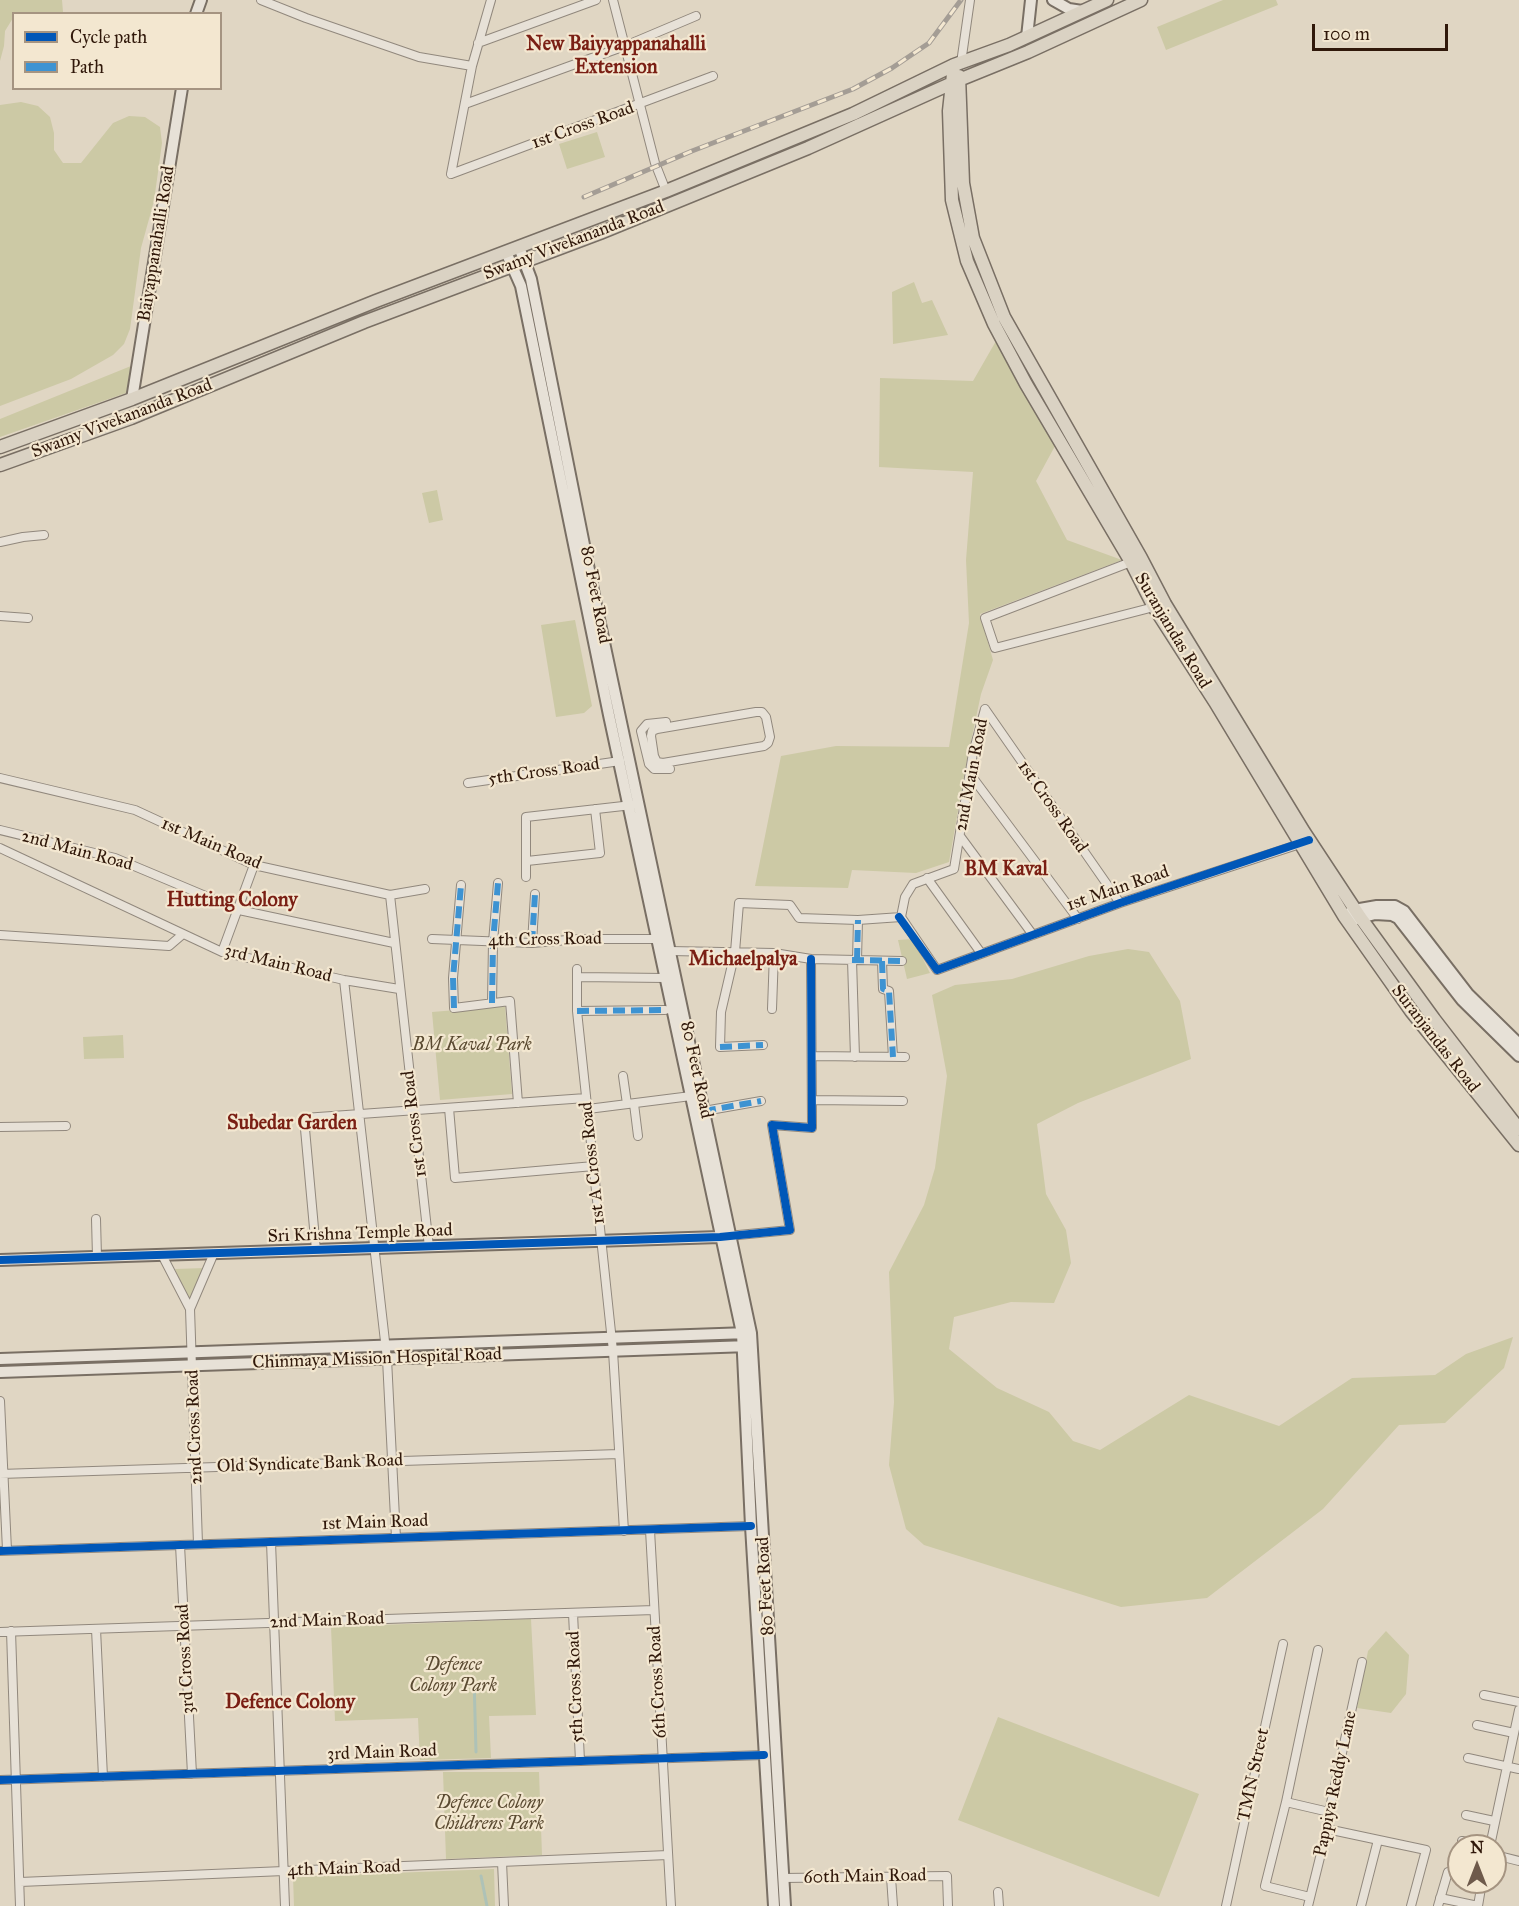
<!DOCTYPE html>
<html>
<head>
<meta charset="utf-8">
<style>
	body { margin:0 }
	#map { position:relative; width:1519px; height:1906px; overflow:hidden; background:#e0d6c3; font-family:"IM FELL Great Primer",serif }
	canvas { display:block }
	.legend { position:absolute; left:12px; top:12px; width:210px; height:78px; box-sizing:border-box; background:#f3e7d0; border:2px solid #a59481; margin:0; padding:8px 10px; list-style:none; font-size:18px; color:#30180a }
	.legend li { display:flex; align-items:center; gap:12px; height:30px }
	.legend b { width:30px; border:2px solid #a59481 }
	.north { position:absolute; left:1447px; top:1834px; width:60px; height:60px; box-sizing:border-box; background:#f3e7d0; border:2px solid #a59481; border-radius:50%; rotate:0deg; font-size:16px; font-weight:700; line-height:24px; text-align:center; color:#30180a }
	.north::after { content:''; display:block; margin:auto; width:21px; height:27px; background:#6e5a4b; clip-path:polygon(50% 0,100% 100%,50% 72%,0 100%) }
	.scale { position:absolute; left:1312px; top:24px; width:136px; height:27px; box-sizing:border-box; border:3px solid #30180a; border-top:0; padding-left:8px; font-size:18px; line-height:21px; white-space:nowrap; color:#30180a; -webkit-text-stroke:4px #f3e7d0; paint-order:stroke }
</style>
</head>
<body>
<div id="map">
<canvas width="1519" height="1906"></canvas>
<ul class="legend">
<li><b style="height:8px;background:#0057b8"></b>Cycle path</li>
<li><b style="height:8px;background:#3d93d2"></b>Path</li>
</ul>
<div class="north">N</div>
<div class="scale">100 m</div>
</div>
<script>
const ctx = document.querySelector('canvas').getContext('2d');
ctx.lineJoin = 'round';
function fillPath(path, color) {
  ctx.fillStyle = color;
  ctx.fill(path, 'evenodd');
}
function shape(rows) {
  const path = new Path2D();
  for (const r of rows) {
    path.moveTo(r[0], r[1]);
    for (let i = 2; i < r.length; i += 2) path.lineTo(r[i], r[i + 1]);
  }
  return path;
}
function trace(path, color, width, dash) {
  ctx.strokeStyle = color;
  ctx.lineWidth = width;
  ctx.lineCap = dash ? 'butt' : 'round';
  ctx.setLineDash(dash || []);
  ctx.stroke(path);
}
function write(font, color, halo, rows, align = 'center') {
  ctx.font = font + ' "IM FELL Great Primer",serif';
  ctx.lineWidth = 4.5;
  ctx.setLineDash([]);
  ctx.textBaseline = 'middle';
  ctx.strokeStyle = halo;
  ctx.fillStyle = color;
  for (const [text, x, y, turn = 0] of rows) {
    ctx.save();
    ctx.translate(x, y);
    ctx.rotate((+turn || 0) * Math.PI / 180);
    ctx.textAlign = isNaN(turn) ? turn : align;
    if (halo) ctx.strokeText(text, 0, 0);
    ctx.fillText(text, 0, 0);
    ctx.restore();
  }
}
const green = shape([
	[0,0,62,0,63,12,59,14,14,14,13,18,5,31,4,46,0,61],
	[1223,0,1276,0,1278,5,1166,50,1157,27],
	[21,102,38,106,50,117,54,133,54,150,63,163,81,163,113,123,129,116,145,117,160,127,162,143,154,201,141,248,130,329,124,344,113,355,71,379,0,406,0,105],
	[597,132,605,157,567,169,559,144],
	[914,282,922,303,932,300,948,335,893,344,892,292],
	[996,341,1055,446,1036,481,1067,540,1122,560,980,614,993,660,981,694,966,765,949,862,916,873,852,870,848,888,755,886,781,756,836,746,949,747,969,623,966,560,973,472,879,467,880,378,973,381],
	[131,366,126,393,0,437,0,419],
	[437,490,443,520,429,523,422,493],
	[575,620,592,706,584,713,556,717,541,625],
	[913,939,930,973,907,979,898,940],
	[1128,949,1149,952,1180,1001,1191,1059,1078,1103,1037,1124,1046,1194,1066,1230,1071,1263,1054,1303,1011,1302,954,1317,949,1349,997,1388,1049,1412,1073,1441,1100,1450,1189,1395,1279,1426,1352,1378,1435,1375,1466,1354,1513,1337,1504,1368,1445,1423,1399,1425,1323,1509,1207,1598,1121,1607,924,1545,906,1529,889,1465,894,1402,889,1272,924,1205,935,1168,947,1076,932,995,955,985,1012,979,1089,956],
	[505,1006,512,1094,440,1100,432,1012],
	[123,1035,124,1058,84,1059,83,1037],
	[205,1268,192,1300,188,1300,175,1269],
	[531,1619,536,1715,489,1716,491,1758,420,1760,418,1718,335,1721,331,1627],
	[1386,1631,1409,1655,1406,1694,1391,1713,1357,1708,1368,1651],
	[998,1717,1199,1794,1159,1897,958,1820],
	[443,1772,539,1772,542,1855,446,1859],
	[494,1869,495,1906,294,1906,293,1877]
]);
const stream = shape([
	[474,1678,476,1752],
	[481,1876,487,1906]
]);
const street = shape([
	[261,0,306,18,419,57,472,66],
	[613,0,655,163,666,191],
	[478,43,596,0],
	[961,63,970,0],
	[465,104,625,46,696,16],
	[451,174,713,76],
	[451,174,472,66,491,0],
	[0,542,23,537,44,535],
	[1131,562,985,618,995,648,1154,607],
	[0,616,28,618],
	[985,709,1120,903],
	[756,712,762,712,766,717,770,737,768,743,764,746,663,763,657,762,654,756,651,736,652,731,657,729,756,712],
	[666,722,647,724,641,731,649,764,654,769,670,769],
	[970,774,1078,919],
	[0,778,135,810,254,865,390,895,425,889],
	[468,783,620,761],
	[0,830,115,858,239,910,394,943],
	[960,836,1033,935],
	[0,848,222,952,344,980,399,989],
	[527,861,600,853,595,809],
	[526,877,526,817,632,805],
	[927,878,981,953],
	[461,885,453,978,454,1008,510,1001,518,1103],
	[390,895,429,1247],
	[901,917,937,970,1120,903,1303,843],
	[901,917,905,897,913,884,954,869,973,753,985,709],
	[0,935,169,946,183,934],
	[432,939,532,943,579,939,657,939],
	[532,943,535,894],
	[670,951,774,953,811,959,902,961],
	[222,952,254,865],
	[852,960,855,1057],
	[857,960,858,920],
	[882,961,883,989,889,991,893,1057],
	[577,969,577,1011,613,1351,624,1531],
	[577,977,665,978],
	[344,980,387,1359,396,1538],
	[492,1003,493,942,498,883],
	[772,1009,774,953],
	[577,1011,665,1010],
	[763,1045,720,1047,721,1012,735,952,739,903,790,905,799,918,858,920,901,917],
	[812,1056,905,1057],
	[623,1076,627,1104],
	[812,1100,903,1101],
	[634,1104,638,1136],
	[449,1108,455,1178,594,1166],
	[588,1109,691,1096],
	[704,1111,761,1101],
	[0,1127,66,1126],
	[96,1219,97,1257],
	[728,1236,790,1230,772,1125,812,1128,811,959],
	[316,1250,304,1118,586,1098],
	[162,1255,190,1309,198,1544],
	[190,1309,214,1253],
	[0,1401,7,1550],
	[0,1474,619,1454],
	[650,1530,671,1906],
	[271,1542,285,1906],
	[180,1545,192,1774],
	[0,1551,751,1526],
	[573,1613,580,1761],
	[96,1629,103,1777],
	[11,1631,20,1906],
	[0,1632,654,1610],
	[1318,1650,1286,1802,1329,1812],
	[1484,1695,1519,1702],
	[1477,1725,1514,1733],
	[1468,1758,1519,1769],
	[0,1780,764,1755],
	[1286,1802,1265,1886,1310,1897],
	[1466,1815,1494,1821],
	[1327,1829,1426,1850,1411,1906],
	[1462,1841,1488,1846],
	[1490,1846,1519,1710],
	[1495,1855,1519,1861],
	[502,1862,504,1906],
	[891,1877,893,1906],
	[783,1878,947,1876,948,1906],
	[20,1882,668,1855],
	[998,1892,999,1906],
	[1440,1898,1478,1906],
	[1226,1906,1283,1644],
	[1308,1906,1327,1829,1329,1812,1362,1662],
	[1361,1906,1378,1840],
	[1438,1906,1448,1872,1459,1870],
	[1478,1906,1482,1882]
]);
const secondary = shape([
	[1053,0,1069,9,1082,11],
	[196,14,201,0],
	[1027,37,1031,0],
	[519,247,531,279,595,600,751,1333,785,1906],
	[506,252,521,286,609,715,742,1333,751,1526,774,1906],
	[132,399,182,88],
	[1344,916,1354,910,1377,906,1395,906,1404,911,1468,994,1519,1044],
	[1353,920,1375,914,1392,915,1398,918,1462,1000,1519,1056],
	[0,1260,720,1237],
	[0,1359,748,1333],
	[0,1372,749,1346]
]);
const primary = shape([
	[954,65,949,111,952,200,967,261,994,324,1026,384,1131,562,1154,607,1215,702,1344,916,1411,1011,1519,1145],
	[959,76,963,183,973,238,1004,317,1141,558,1165,604,1304,832,1360,917,1434,1019,1519,1129],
	[0,447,132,399,376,301,666,191,853,114,954,65,1009,45,1107,0],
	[0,465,131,418,364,322,600,233,808,148,959,80,1028,52,1141,0]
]);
const rail = shape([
	[584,197,692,151,853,89,892,68,929,43,961,0]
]);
const quiet = shape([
	[532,943,535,894],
	[852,960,902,961],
	[857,960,858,920],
	[882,961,883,989,889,991,893,1057],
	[492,1003,493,942,498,883],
	[454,1008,453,978,461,885],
	[577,1011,665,1010],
	[720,1047,763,1045],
	[704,1111,761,1101]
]);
const cycleway = shape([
	[899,917,937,970,1120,903,1309,840],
	[0,1260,720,1237,790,1230,772,1125,812,1128,811,959],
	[0,1551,751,1526],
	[0,1780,764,1755]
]);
const streetNames = [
	["1st Cross Road",583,126,-20],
	["Swamy Vivekananda Road",574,241,-21],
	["Baiyappanahalli Road",157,244,-81],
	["Swamy Vivekananda Road",122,419,-21],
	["80 Feet Road",595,595,79],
	["Suranjandas Road",1172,631,59],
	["5th Cross Road",544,772,-8],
	["2nd Main Road",972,775,-79],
	["1st Cross Road",1052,807,55],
	["1st Main Road",211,844,23],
	["2nd Main Road",77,851,15],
	["1st Main Road",1118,889,-19],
	["4th Cross Road",545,940,-1],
	["3rd Main Road",278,964,14],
	["Suranjandas Road",1435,1039,52],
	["80 Feet Road",696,1070,78],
	["1st Cross Road",415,1124,-97],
	["1st A Cross Road",593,1163,-96],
	["Sri Krishna Temple Road",360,1234,-2],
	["Chinmaya Mission Hospital Road",377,1359,-2],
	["2nd Cross Road",195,1427,-92],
	["Old Syndicate Bank Road",310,1464,-2],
	["1st Main Road",375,1523,-2],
	["80 Feet Road",766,1586,-93],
	["2nd Main Road",327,1621,-2],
	["3rd Cross Road",186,1659,-93],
	["6th Cross Road",658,1682,-93],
	["5th Cross Road",576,1687,-92],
	["3rd Main Road",382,1753,-2],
	["TMN Street",1254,1775,-78],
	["Pappiya Reddy Lane",1336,1784,-78],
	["4th Main Road",344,1869,-2],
	["60th Main Road",865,1877,-1]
];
const parkNames = [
	["BM Kaval Park",472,1046],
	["Defence",453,1666],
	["Colony Park",453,1687],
	["Defence Colony",489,1804],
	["Childrens Park",489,1825]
];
const neighbourhoodNames = [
	["New Baiyyappanahalli",616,45],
	["Extension",616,68],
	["BM Kaval",1006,870],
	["Hutting Colony",232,901],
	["Michaelpalya",743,960],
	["Subedar Garden",292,1124],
	["Defence Colony",290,1703]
];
fillPath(green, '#ccc9a5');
trace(stream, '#aec2b7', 3);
trace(street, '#91887d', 10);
trace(secondary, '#796f64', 14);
trace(primary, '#796f64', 15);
trace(street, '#e7e1d7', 8);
trace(secondary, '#e7e1d7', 10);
trace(primary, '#dad2c3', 12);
trace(rail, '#a49d95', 5);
trace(rail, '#f3e7d0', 3, [9]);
trace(quiet, '#3d93d2', 6, [12, 6]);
trace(cycleway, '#0057b8', 8);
write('18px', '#30180a', '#f3e7d0', streetNames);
write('italic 18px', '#5a4a31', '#f3e7d0', parkNames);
write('bold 20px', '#7a1f14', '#f3e7d0', neighbourhoodNames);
</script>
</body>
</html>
